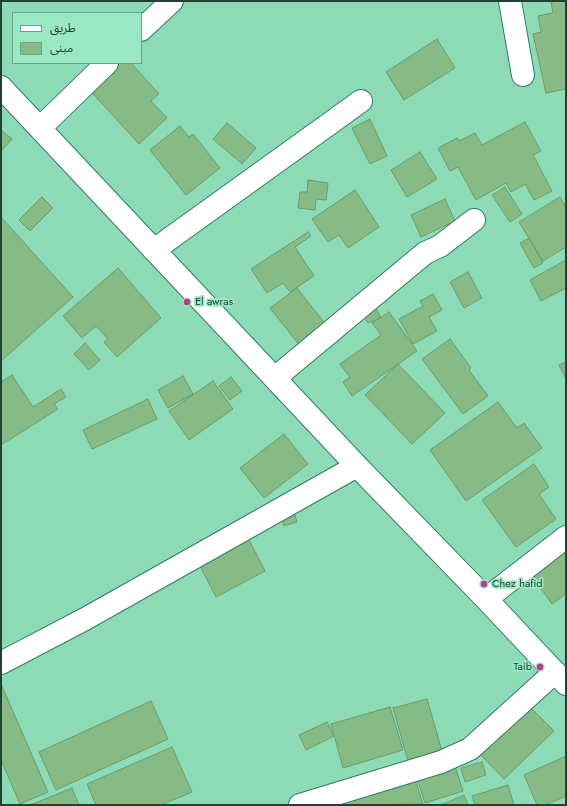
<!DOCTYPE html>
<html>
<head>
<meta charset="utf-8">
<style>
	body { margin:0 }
	#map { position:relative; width:567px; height:806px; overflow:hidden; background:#8ddab7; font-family:Jost,"Noto Sans Arabic",sans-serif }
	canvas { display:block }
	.frame { position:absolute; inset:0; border:2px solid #204133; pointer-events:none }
	.legend { position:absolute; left:12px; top:12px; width:130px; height:52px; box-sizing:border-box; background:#9ae7c4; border:1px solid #69a58a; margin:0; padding:5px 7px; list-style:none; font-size:12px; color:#204133 }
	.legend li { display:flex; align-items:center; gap:8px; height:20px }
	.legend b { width:20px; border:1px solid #69a58a }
</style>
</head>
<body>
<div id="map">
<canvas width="567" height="806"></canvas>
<div class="frame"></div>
<ul class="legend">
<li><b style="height:5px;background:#fff"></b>طريق</li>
<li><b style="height:11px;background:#87bb85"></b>مبنى</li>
</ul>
</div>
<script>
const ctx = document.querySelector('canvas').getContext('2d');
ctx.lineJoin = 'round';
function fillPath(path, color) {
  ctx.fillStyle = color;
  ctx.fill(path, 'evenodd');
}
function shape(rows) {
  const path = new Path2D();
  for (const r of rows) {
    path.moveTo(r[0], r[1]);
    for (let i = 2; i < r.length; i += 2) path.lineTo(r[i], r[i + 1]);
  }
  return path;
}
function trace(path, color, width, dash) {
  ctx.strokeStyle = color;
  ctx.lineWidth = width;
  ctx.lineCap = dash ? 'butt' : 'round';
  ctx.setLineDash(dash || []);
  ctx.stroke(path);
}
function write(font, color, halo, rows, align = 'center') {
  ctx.font = font + ' Jost,sans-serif';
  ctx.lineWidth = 3.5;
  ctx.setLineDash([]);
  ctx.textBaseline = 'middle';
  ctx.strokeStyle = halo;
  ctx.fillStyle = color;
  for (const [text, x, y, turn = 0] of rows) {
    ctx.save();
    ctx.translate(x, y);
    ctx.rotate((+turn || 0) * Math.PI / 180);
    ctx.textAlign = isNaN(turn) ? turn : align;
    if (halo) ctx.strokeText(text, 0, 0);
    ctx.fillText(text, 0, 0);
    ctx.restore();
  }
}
const building = shape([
	[556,1,566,1,566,89,546,93,533,34,541,32,538,16,553,13,551,2,556,1],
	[437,39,455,68,404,100,386,72,437,39],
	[110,63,131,63,159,94,151,101,167,118,139,144,86,86,110,63],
	[370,119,387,156,370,164,352,128,370,119],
	[525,122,541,151,533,155,552,191,534,200,525,184,511,192,506,183,476,200,458,167,450,171,438,148,457,138,459,141,475,133,482,145,525,122],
	[227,123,256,148,242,164,213,139,227,123],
	[180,126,189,137,193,134,220,168,186,195,150,150,180,126],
	[1,130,12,139,1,151,1,130],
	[420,152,437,179,407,197,391,170,420,152],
	[308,180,328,183,326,200,316,199,315,210,298,208,300,192,307,192,308,180],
	[505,187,522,214,510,222,492,195,505,187],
	[355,190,379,227,348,248,339,235,328,242,312,219,355,190],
	[42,197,53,208,30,231,19,220,42,197],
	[560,197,566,207,566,247,543,261,519,222,560,197],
	[445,199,455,221,421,237,411,215,445,199],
	[1,217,73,297,1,361,1,217],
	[308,232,311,236,295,247,314,276,290,292,283,283,267,293,251,269,308,232],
	[529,238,543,263,534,268,520,243,529,238],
	[566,260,566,288,541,301,530,280,566,260],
	[118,268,161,318,117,357,104,342,108,339,96,326,82,338,63,316,118,268],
	[468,272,482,298,464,308,450,282,468,272],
	[297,288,326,325,300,346,270,308,297,288],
	[433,294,442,310,429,317,437,331,413,344,399,319,423,306,420,301,433,294],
	[374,304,381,318,368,323,361,310,374,304],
	[389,312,417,351,352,396,343,382,350,377,340,364,381,335,372,323,389,312],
	[450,339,471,368,469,370,488,396,463,414,422,359,450,339],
	[85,343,100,360,89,370,74,354,85,343],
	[566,362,566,379,559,365,566,362],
	[398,364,445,413,412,444,365,395,398,364],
	[12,375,33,407,61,389,66,397,54,404,58,409,1,445,1,382,12,375],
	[183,376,193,394,168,408,158,390,183,376],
	[231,377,242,391,230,400,219,386,231,377],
	[213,381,233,409,189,440,169,411,213,381],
	[148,399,157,419,92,449,83,430,148,399],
	[498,402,517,428,524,423,542,448,466,501,430,450,498,402],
	[284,434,308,464,264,498,240,468,284,434],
	[534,464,549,487,539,494,556,519,516,547,482,500,534,464],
	[293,508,297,522,284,526,280,511,293,508],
	[248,538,265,571,216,597,199,564,248,538],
	[566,548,566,594,552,604,530,573,566,548],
	[1,684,48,792,20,804,1,760,1,684],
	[427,699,442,751,408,761,393,708,427,699],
	[151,701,168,739,56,790,39,752,151,701],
	[390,707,403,750,343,768,331,724,390,707],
	[530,707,554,731,504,779,481,755,530,707],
	[327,722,334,736,306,750,299,735,327,722],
	[172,747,192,792,161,805,96,805,87,784,172,747],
	[566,756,566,796,545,805,537,805,524,775,566,756],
	[482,762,486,775,465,782,461,768,482,762],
	[455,766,463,791,425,803,417,778,455,766],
	[415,779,423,804,335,805,415,779],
	[508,785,514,805,475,805,472,796,508,785],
	[72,788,79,805,30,805,72,788],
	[464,795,468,805,441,805,464,795]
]);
const minor = shape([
	[510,1,523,75],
	[141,30,172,1],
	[40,128,107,63],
	[154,250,361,101],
	[275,378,425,253,440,246,474,220],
	[486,599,566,537],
	[1,663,85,619,357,466],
	[300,805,441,762,470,749,555,672]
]);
const major = shape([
	[1,87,357,466,486,599,566,684]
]);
const markers = [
	[187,302,4,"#b73c8d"],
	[484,584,4,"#b73c8d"],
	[540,667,4,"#b73c8d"]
];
const poiNames = [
	["El awras",195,302],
	["Chez hafid",492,584],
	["Taib",532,667,"right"]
];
fillPath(building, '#87bb85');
trace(building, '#6a9c69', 1);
trace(minor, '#2e7d5e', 24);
trace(major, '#2e7d5e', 24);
trace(minor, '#fff', 22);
trace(major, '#fff', 22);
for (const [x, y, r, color] of markers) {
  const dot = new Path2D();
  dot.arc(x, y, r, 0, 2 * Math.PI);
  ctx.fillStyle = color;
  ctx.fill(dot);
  trace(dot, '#9ae7c4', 1.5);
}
write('11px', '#204133', '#9ae7c4', poiNames, 'left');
</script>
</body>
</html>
